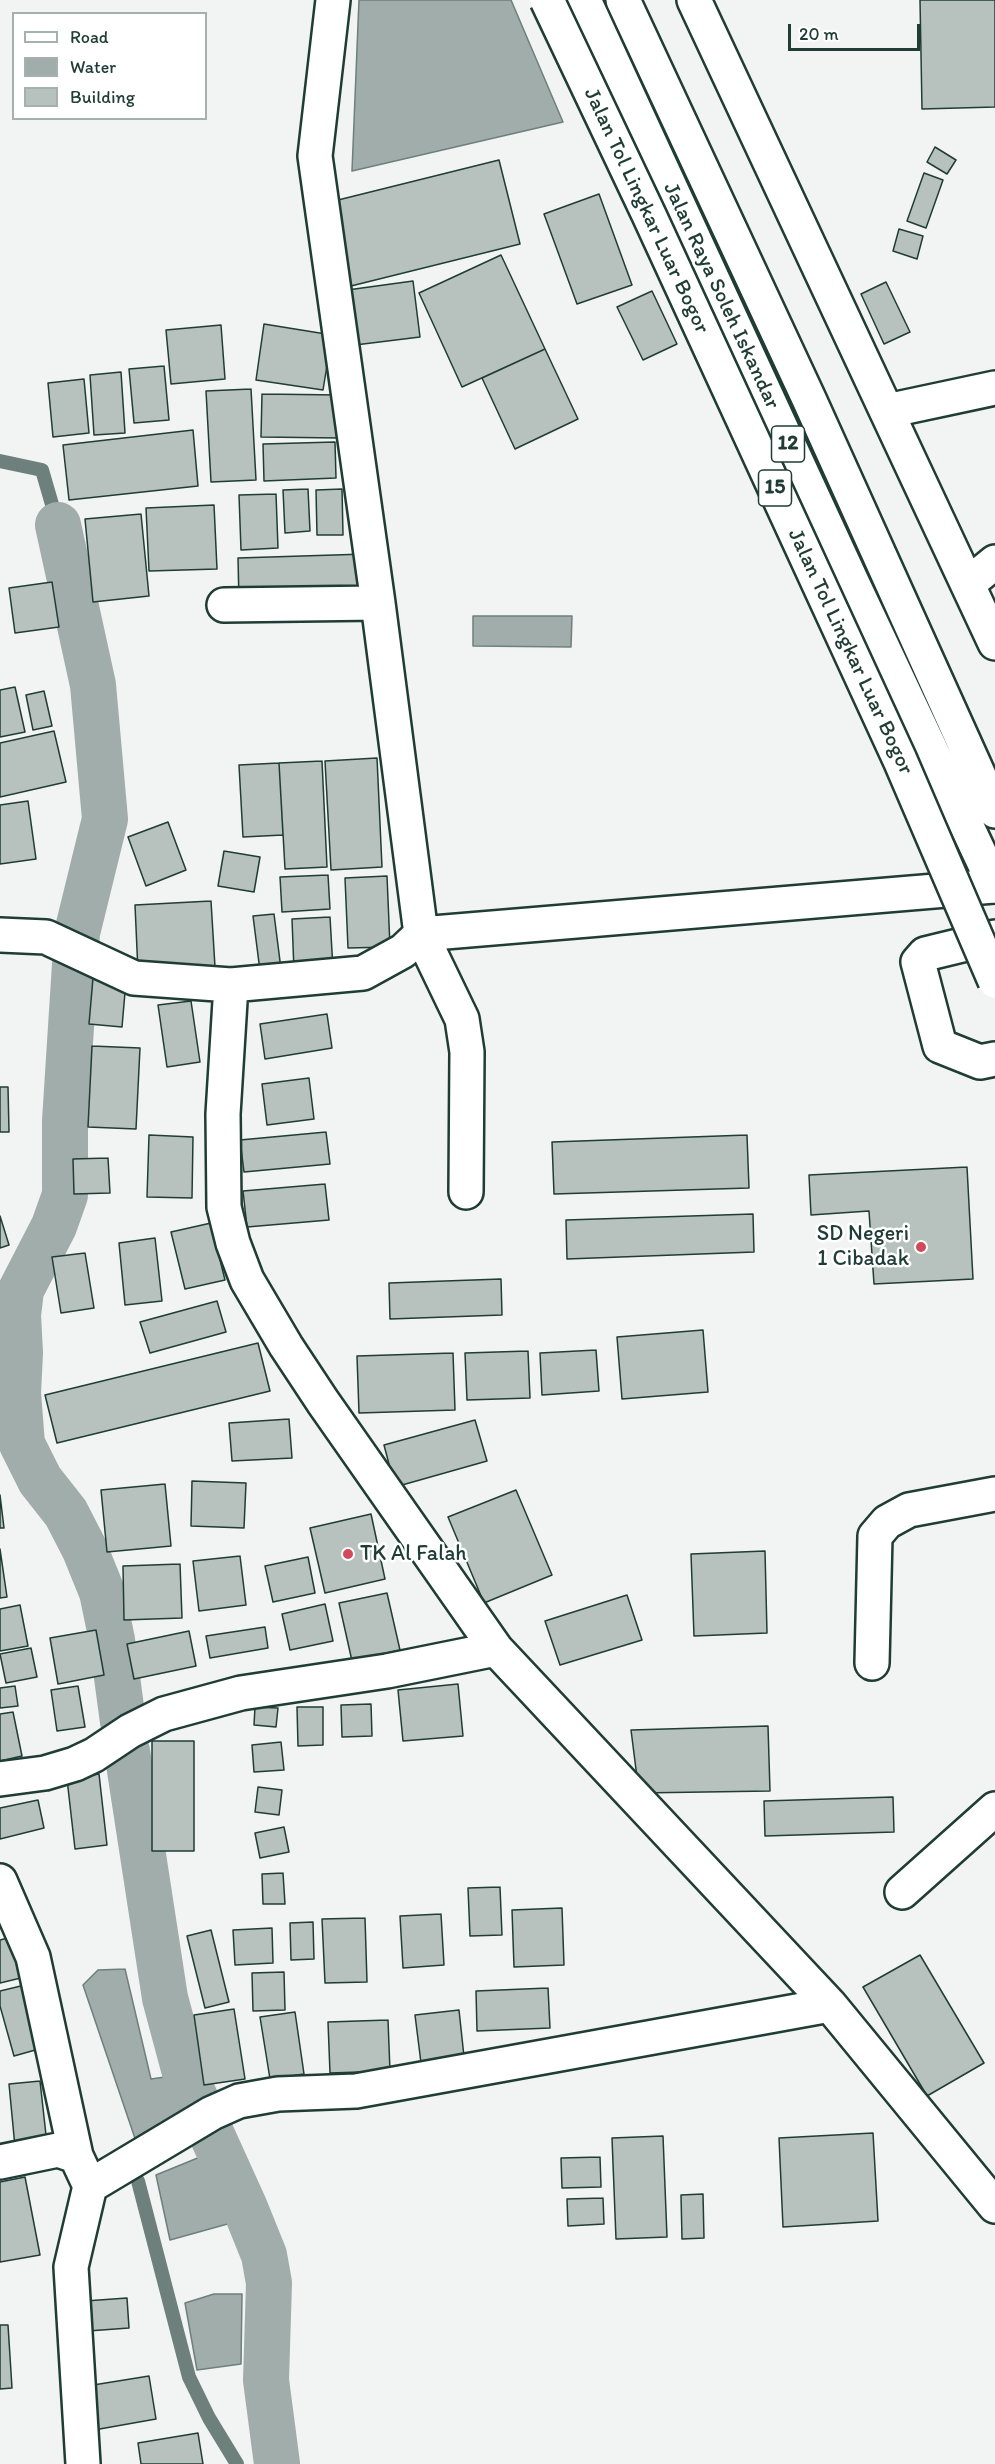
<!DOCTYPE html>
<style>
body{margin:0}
#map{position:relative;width:995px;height:2464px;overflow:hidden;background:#f2f3f3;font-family:Itim,sans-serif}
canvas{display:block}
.legend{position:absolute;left:12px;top:12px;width:195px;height:108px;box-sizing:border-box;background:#fff;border:2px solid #a5b1ae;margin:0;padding:8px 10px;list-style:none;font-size:18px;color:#1f3d34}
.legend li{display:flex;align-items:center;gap:12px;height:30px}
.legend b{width:30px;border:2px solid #a5b1ae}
.scale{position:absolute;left:788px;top:24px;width:132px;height:27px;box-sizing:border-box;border:3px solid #1f3d34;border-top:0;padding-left:8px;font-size:18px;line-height:21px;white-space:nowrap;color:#1f3d34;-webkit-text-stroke:4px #fff;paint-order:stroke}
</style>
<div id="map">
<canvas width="995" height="2464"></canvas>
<ul class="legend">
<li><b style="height:8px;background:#fff"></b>Road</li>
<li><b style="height:16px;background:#a1adaa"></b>Water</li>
<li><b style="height:16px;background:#b7c1bd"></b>Building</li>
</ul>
<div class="scale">20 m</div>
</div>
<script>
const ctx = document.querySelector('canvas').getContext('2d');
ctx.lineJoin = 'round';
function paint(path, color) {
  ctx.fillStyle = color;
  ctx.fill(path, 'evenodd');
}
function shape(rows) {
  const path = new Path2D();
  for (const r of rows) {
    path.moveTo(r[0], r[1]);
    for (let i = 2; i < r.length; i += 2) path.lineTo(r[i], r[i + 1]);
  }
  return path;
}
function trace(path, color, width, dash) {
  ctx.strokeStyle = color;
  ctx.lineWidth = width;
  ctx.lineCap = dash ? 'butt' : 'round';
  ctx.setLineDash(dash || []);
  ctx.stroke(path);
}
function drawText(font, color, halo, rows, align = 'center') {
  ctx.font = font + ' Itim,sans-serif';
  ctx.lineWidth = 5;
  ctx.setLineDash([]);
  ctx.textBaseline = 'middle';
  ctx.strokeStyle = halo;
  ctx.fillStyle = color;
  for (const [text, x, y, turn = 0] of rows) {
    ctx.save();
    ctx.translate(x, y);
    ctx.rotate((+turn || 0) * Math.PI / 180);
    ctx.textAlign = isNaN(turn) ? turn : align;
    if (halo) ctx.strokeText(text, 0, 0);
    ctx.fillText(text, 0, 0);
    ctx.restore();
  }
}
const water = shape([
 [359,0,511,0,563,122,352,171,359,0],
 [473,616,572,616,571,647,473,646,473,616],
 [125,1969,151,2079,172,2076,193,2135,142,2159,83,1985,98,1970,125,1969],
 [205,2155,231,2223,170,2240,156,2175,205,2155],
 [214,2294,242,2294,241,2364,197,2370,185,2303,214,2294]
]);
paint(water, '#a1adaa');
trace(water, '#6d807b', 1.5);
trace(shape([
 [0,461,42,470,58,525],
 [138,2181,189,2377,209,2418,237,2464]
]), '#6d807b', 14);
trace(shape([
 [58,525,93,685,105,819,77,933,65,1121,65,1195,54,1226,21,1290,18,1315,20,1353,18,1393,22,1444,40,1480,66,1513,85,1550,102,1592,112,1640,123,1722],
 [127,1751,165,1998,187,2080,245,2208,264,2255,269,2283,266,2380,277,2464]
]), '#a1adaa', 46);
const building = shape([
 [920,0,995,0,995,107,922,109,920,0],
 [935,147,956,160,947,174,927,162,935,147],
 [499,160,520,244,347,287,326,203,499,160],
 [924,173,943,180,926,228,907,221,924,173],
 [599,194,632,285,577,304,544,214,599,194],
 [899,229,923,236,917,259,893,251,899,229],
 [501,255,545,349,462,387,419,293,501,255],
 [413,281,420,337,347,346,340,291,413,281],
 [886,282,910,332,884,344,861,294,886,282],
 [652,291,677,344,643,360,617,307,652,291],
 [264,324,332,335,323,390,256,380,264,324],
 [221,325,225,379,171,384,166,330,221,325],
 [545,349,578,419,515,449,482,378,545,349],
 [164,366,169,420,134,423,129,369,164,366],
 [121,372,125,433,94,435,90,375,121,372],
 [84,379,89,433,53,437,48,383,84,379],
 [251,389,256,480,211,482,206,391,251,389],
 [262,394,340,395,340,438,261,437,262,394],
 [193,430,198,486,69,500,63,445,193,430],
 [335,442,336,478,264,481,263,444,335,442],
 [308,489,310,531,285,533,283,490,308,489],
 [342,489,343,535,317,535,316,490,342,489],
 [276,494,278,548,241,550,239,495,276,494],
 [214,505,217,569,149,571,146,508,214,505],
 [141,514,149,596,93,602,85,519,141,514],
 [366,554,367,598,239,602,238,558,366,554],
 [52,582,59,627,15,633,9,588,52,582],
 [15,687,25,732,0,737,0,690,15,687],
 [44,691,52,726,33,730,26,695,44,691],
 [54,731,66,782,0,797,0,743,54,731],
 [377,758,382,867,331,870,325,761,377,758],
 [322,761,327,867,285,869,279,763,322,761],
 [279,763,283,835,243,837,239,765,279,763],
 [28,801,36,859,0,864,0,805,28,801],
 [168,822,186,870,146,886,128,837,168,822],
 [224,851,260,857,254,892,218,886,224,851],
 [328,875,330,909,282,912,280,877,328,875],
 [387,876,390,947,348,948,345,878,387,876],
 [211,901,215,967,138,972,135,905,211,901],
 [274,914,281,969,260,971,253,916,274,914],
 [330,917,333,969,294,971,292,919,330,917],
 [93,978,126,981,122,1027,89,1024,93,978],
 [191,1001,200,1062,167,1067,158,1005,191,1001],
 [327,1014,332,1048,265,1059,260,1024,327,1014],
 [92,1046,140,1048,136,1129,88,1127,92,1046],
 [309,1078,314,1119,267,1125,262,1084,309,1078],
 [0,1087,8,1087,9,1132,0,1132,0,1087],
 [326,1132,330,1164,244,1172,240,1140,326,1132],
 [149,1135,193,1137,192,1198,147,1197,149,1135],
 [747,1135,749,1188,554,1194,552,1142,747,1135],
 [108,1158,110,1193,74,1194,73,1159,108,1158],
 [967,1167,973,1279,874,1284,869,1211,811,1215,809,1175,967,1167],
 [325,1184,329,1220,247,1227,243,1191,325,1184],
 [753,1214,754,1252,567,1259,566,1220,753,1214],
 [0,1216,9,1245,0,1248,0,1216],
 [211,1223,225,1280,185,1289,171,1232,211,1223],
 [155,1238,162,1301,125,1305,119,1243,155,1238],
 [85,1253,94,1308,61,1313,52,1257,85,1253],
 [501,1279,502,1315,390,1319,389,1283,501,1279],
 [217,1301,226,1332,150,1353,140,1322,217,1301],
 [703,1330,708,1392,622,1399,617,1337,703,1330],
 [258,1343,270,1391,57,1443,45,1395,258,1343],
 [596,1350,599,1391,542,1395,540,1353,596,1350],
 [528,1351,530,1398,467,1400,465,1353,528,1351],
 [453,1353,455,1410,359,1413,357,1356,453,1353],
 [289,1419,292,1458,232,1461,229,1423,289,1419],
 [475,1420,487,1461,395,1487,384,1445,475,1420],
 [192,1481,246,1483,244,1528,191,1526,192,1481],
 [165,1484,171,1546,107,1552,101,1490,165,1484],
 [516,1490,552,1575,484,1603,448,1517,516,1490],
 [0,1495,4,1528,0,1528,0,1495],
 [371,1514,385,1579,325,1593,310,1528,371,1514],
 [0,1549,7,1597,0,1598,0,1549],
 [765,1551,767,1633,694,1636,691,1554,765,1551],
 [240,1556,246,1605,199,1611,193,1561,240,1556],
 [308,1557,315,1593,273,1602,265,1566,308,1557],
 [180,1564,182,1618,124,1620,123,1566,180,1564],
 [387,1593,400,1650,352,1661,339,1603,387,1593],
 [627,1595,642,1640,560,1665,545,1621,627,1595],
 [325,1604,333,1641,290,1650,282,1614,325,1604],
 [20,1605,28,1646,0,1651,0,1609,20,1605],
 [265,1627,268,1648,210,1658,206,1636,265,1627],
 [96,1630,104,1675,58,1684,50,1638,96,1630],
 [189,1631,196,1666,134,1679,127,1644,189,1631],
 [31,1648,37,1677,6,1683,0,1654,31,1648],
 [458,1684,463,1736,403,1741,398,1690,458,1684],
 [15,1686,18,1706,0,1708,0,1688,15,1686],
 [78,1686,85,1727,57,1731,51,1690,78,1686],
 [371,1704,372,1736,342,1737,341,1705,371,1704],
 [255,1707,278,1708,276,1727,254,1725,255,1707],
 [297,1707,323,1707,323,1745,298,1746,297,1707],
 [13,1712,22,1756,0,1761,0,1714,13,1712],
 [768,1726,770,1791,639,1793,631,1730,768,1726],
 [152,1741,194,1741,194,1851,152,1851,152,1741],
 [281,1742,284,1770,254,1772,252,1745,281,1742],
 [99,1774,107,1845,75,1849,67,1779,99,1774],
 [258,1787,282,1790,279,1815,255,1812,258,1787],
 [893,1797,894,1832,765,1836,764,1801,893,1797],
 [38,1800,44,1828,0,1839,0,1808,38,1800],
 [284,1827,289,1852,260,1858,255,1833,284,1827],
 [283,1873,285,1904,263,1904,262,1874,283,1873],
 [500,1887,502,1935,470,1936,468,1888,500,1887],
 [562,1908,564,1965,514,1967,512,1910,562,1908],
 [441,1914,444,1965,403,1968,400,1916,441,1914],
 [365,1918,367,1982,325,1983,322,1919,365,1918],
 [313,1922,314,1959,291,1960,290,1923,313,1922],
 [272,1928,273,1963,235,1965,233,1930,272,1928],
 [211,1930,229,2002,205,2008,187,1936,211,1930],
 [23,1934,33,1975,0,1983,0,1940,23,1934],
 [920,1955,984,2063,927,2096,863,1987,920,1955],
 [284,1972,285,2010,253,2011,252,1973,284,1972],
 [29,1984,46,2047,14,2056,0,2006,0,1991,29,1984],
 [548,1988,550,2028,477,2031,476,1991,548,1988],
 [234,2009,245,2079,204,2085,194,2015,234,2009],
 [459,2010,465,2066,422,2071,415,2015,459,2010],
 [295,2012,304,2074,270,2079,260,2017,295,2012],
 [388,2020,390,2071,330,2073,328,2022,388,2020],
 [40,2081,47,2144,15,2147,9,2084,40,2081],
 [873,2133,878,2221,783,2227,779,2138,873,2133],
 [663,2136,667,2237,616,2239,612,2138,663,2136],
 [600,2157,601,2187,562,2188,561,2158,600,2157],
 [25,2177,40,2255,0,2262,0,2182,25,2177],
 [703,2194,704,2238,682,2239,681,2195,703,2194],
 [603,2198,604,2224,568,2226,567,2199,603,2198],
 [127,2298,129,2328,88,2331,85,2301,127,2298],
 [0,2325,8,2325,12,2388,0,2389,0,2325],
 [149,2376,156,2419,94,2430,87,2386,149,2376],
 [198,2433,203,2464,141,2464,138,2443,198,2433]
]);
paint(building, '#b7c1bd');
trace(building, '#1f3d34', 1.5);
const minor = shape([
 [333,0,315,156,378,603,421,934,462,1019,467,1052,466,1192],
 [887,411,995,388],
 [968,584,995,562],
 [224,605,378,603],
 [0,935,46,937,134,978,231,985,363,973,403,951,421,934,995,886],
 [995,937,925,954,918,962,940,1046,980,1062,995,1059],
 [231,985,223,1114,224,1207,233,1243,247,1280,286,1346,323,1402,496,1649,830,2005,995,2206],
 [872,1663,875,1536,887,1522,909,1510,995,1494],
 [0,1779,45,1773,75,1764,94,1755,130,1731,164,1714,241,1693,387,1671,496,1649],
 [0,1881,33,1957,76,2156],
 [902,1892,995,1809],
 [0,2162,58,2150,76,2156,90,2186,71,2267,83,2464],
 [90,2186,212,2113,239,2101,278,2094,356,2091,830,2005]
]);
const highway = shape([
 [584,0,852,582,995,886],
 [623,0,809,399,995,811],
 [694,0,995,643]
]);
trace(minor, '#1f3d34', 38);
trace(highway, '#1f3d34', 38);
trace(minor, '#fff', 33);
trace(highway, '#fff', 33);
const highwayBridge = shape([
 [547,0,649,215,900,760,995,981]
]);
trace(highwayBridge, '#1f3d34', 38, []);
trace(highwayBridge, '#fff', 33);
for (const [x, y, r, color] of [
 [921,1247,6,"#d1495b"],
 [348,1554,6,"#d1495b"]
]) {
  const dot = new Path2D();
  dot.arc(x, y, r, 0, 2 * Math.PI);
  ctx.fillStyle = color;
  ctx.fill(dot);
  trace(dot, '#fff', 2);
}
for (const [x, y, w] of [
 [788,444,33],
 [775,488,33]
]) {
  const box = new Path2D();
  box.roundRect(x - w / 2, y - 18, w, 36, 4.5);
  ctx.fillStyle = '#fff';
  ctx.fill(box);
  trace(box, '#1f3d34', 1.5);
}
drawText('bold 21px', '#1f3d34', null, [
 ["12",788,444],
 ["15",775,488]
]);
drawText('22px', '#1f3d34', '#fff', [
 ["Jalan Tol Lingkar Luar Bogor",646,211,65],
 ["Jalan Raya Soleh Iskandar",721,296,65],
 ["Jalan Tol Lingkar Luar Bogor",850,652,65]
]);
drawText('22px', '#1f3d34', '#fff', [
 ["SD Negeri",909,1234],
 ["1 Cibadak",909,1259],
 ["TK Al Falah",360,1554,"left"]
], 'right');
</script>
